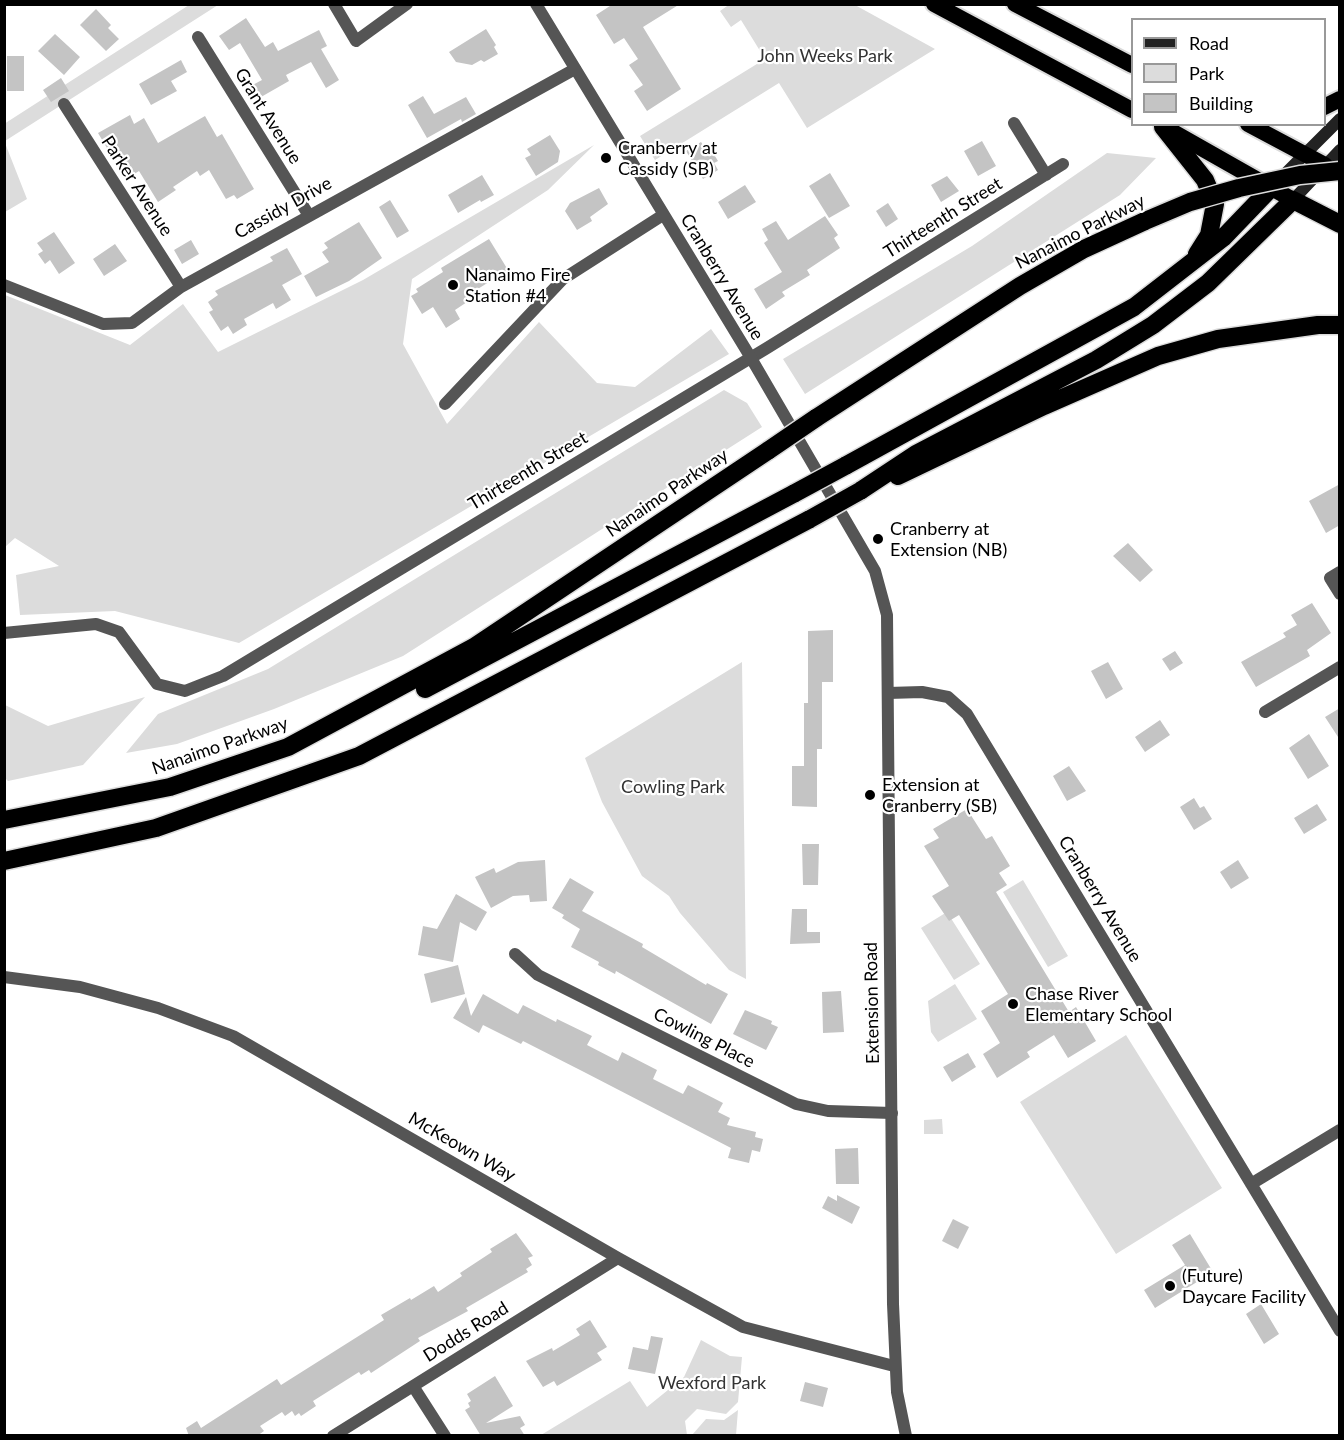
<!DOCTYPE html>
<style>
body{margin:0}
#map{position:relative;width:1344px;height:1440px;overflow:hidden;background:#fff;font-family:Lato,sans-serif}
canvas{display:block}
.frame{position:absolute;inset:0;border:6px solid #000;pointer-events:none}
.legend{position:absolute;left:1131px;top:18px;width:195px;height:108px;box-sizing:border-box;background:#fff;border:2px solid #999;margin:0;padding:8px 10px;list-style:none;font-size:18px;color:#000}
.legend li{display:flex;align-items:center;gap:12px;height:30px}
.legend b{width:30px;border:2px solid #999}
</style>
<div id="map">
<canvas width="1344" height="1440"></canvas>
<div class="frame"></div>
<ul class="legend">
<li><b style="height:8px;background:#222"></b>Road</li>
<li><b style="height:16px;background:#dcdcdc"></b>Park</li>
<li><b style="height:16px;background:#c4c4c4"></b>Building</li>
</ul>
</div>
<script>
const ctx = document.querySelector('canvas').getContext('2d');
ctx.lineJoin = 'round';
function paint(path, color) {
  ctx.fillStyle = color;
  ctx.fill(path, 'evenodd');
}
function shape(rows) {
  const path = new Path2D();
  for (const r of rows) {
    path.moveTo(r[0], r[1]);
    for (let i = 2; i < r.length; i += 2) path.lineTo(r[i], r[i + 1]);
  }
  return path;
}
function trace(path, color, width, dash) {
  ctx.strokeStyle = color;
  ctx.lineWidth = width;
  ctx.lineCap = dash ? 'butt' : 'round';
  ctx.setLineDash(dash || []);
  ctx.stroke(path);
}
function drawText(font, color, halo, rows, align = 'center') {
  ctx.font = font + ' Lato,sans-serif';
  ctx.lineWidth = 4.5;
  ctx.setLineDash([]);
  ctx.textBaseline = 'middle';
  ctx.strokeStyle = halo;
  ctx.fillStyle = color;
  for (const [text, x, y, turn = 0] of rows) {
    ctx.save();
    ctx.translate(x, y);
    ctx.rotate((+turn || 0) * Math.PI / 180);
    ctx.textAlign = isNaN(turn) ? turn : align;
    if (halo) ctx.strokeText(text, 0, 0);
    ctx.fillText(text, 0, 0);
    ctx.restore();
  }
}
paint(shape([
 [730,4,855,5,935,49,807,128,779,83,655,160,640,136,765,59,741,20,731,27,720,11],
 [189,5,218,5,5,141,4,124],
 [5,143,27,199,5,212,4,212],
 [594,145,548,190,412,279,403,344,447,424,539,322,597,383,635,387,711,329,729,354,239,643,115,611,20,615,16,575,59,566,15,538,5,547,5,295,130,345,183,304,218,352,363,280],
 [1107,153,1156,158,1120,195,805,394,783,359,972,246],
 [724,390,747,403,762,427,403,656,274,709,177,744,126,753,158,714,268,669],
 [742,662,746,979,729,970,680,913,669,896,642,876,602,802,585,758],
 [145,697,83,765,8,781,5,778,5,705,48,726],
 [1023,880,1068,956,1048,967,1003,892],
 [947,912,980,964,954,980,921,928],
 [955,984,977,1019,938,1042,931,1032,928,1001],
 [1126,1035,1222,1188,1116,1254,1020,1102],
 [942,1119,943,1134,924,1134,924,1120],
 [701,1340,730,1356,742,1357,738,1402,726,1414,697,1409,685,1421,687,1435,541,1435,630,1381,647,1407,684,1377],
 [738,1410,736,1435,692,1435,706,1419,724,1420]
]), '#dcdcdc');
paint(shape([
 [613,4,680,4,643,27,681,89,647,111,634,91,643,85,629,65,638,59,624,38,614,44,596,15],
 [96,9,111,25,108,28,119,39,106,51,80,25],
 [246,18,265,47,273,42,278,51,319,30,327,46,321,49,339,80,326,88,311,62,286,75,289,81,254,101,247,88,262,80,240,43,229,50,219,36],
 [486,29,496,45,494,47,498,54,484,62,481,60,472,65,456,62,449,52],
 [55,34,80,57,64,75,38,51],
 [7,56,24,56,24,91,7,91],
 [181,60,187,72,171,81,177,91,151,105,139,84],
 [61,78,69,91,51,102,43,90],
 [423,96,434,114,466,97,476,114,462,122,461,119,427,138,408,105],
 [130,115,134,124,144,118,158,143,205,116,217,137,222,134,254,189,237,199,234,195,226,199,209,170,200,176,197,171,173,187,176,190,158,202,139,171,131,176,116,151,112,146,107,148,98,133],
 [550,135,560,151,558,162,536,176,525,158,531,155,527,149],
 [982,141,996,166,978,176,964,151],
 [701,142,703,145,707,143,718,161,714,163,718,170,703,179,686,151],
 [830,173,850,206,829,218,809,186],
 [482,175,494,195,481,202,480,200,458,213,448,195],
 [947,176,959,191,941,202,931,185],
 [745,185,756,202,728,219,718,202],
 [599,188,608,204,590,217,592,221,577,230,565,211,570,203],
 [390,200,409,231,397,238,379,207],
 [888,203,898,219,886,227,876,211],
 [825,216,838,235,834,238,840,248,807,270,810,275,782,292,785,296,766,309,754,289,782,272,764,243,768,240,762,229,776,221,788,240],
 [359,222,382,258,349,281,316,297,304,276,329,262,322,252,328,248,324,243],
 [54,232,75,263,59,274,50,260,45,264,38,254,43,251,37,243],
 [489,239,508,270,473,292,476,296,455,310,460,319,446,328,433,307,422,314,411,296,418,292,416,289,443,272,441,268],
 [191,240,199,254,182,264,174,250],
 [115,244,127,261,104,276,93,259],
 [287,248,302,274,282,285,291,300,276,309,273,303,244,319,247,325,233,334,228,326,221,331,209,312,213,310,208,302,218,295,215,291,273,261,270,257],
 [1340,484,1340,525,1326,533,1309,501],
 [1128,543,1153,570,1140,582,1113,556],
 [1312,603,1331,633,1307,650,1310,656,1256,687,1241,662,1286,637,1283,633,1297,625,1291,615],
 [833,630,833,682,822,682,822,749,817,749,817,807,792,806,792,766,804,766,804,703,808,703,808,631],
 [1175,651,1183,663,1170,671,1162,659],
 [1108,662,1123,689,1106,699,1091,671],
 [1340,708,1340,740,1325,717],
 [1160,720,1170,735,1145,752,1135,737],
 [1309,734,1329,766,1308,779,1289,748],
 [1069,766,1086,791,1067,801,1053,776],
 [1194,798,1200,808,1204,806,1212,819,1194,830,1180,807],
 [1317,804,1327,820,1304,834,1294,818],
 [967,809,986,839,992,836,1010,866,999,873,1007,885,996,892,1069,1012,1076,1007,1096,1041,1068,1058,1054,1035,1027,1052,1030,1057,997,1078,983,1054,1000,1043,981,1011,1008,994,959,915,949,921,932,896,949,886,924,846,939,838,933,829],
 [802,844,819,844,818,885,803,885],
 [545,860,547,901,530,902,529,895,513,896,491,908,475,877,494,868,496,873,518,862],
 [1238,860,1249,878,1231,889,1220,872],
 [570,878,594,892,582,911,643,944,642,947,706,985,707,983,728,994,711,1024,616,971,615,974,598,965,599,962,571,947,580,929,562,918,564,915,552,908],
 [456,894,487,912,476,931,460,922,453,962,418,955,423,926,437,929],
 [792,909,807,909,807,932,820,932,820,943,790,944],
 [458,965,465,994,431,1003,424,974],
 [841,991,844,1032,823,1033,822,992],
 [483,994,518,1014,523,1005,556,1022,557,1019,592,1036,587,1045,618,1061,622,1052,657,1070,653,1079,683,1094,688,1085,723,1103,718,1112,730,1118,727,1125,756,1132,755,1137,763,1139,760,1152,752,1150,749,1163,728,1158,731,1148,584,1072,523,1041,521,1044,483,1025,479,1033,453,1018,466,997,471,1016],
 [745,1010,772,1021,771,1024,778,1027,766,1050,733,1034],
 [968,1053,976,1067,952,1082,943,1067],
 [858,1148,859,1184,836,1184,835,1149],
 [837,1195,860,1207,852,1224,822,1208,828,1196,837,1201],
 [953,1219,969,1227,958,1249,942,1241],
 [516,1233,533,1256,528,1258,532,1265,526,1269,528,1272,466,1308,468,1311,418,1338,420,1341,371,1373,369,1370,361,1375,359,1372,313,1401,316,1406,301,1416,299,1413,295,1416,292,1411,285,1416,282,1412,260,1426,264,1431,257,1436,189,1436,186,1428,197,1421,201,1428,277,1379,281,1385,384,1320,381,1315,410,1298,411,1300,434,1286,438,1292,462,1276,460,1273,492,1252,490,1249],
 [1190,1234,1213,1272,1155,1308,1144,1290,1185,1265,1172,1245],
 [1261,1304,1279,1334,1264,1344,1246,1314],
 [590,1320,607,1347,597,1353,602,1360,557,1386,554,1381,543,1387,526,1361,552,1348,553,1351,580,1335,576,1329],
 [651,1336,663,1338,655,1374,628,1369,633,1347,648,1350],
 [495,1376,513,1406,486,1423,520,1416,525,1425,520,1428,525,1436,481,1436,465,1410,470,1407,468,1403,471,1401,467,1394],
 [805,1382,828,1388,823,1407,800,1401]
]), '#c4c4c4');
const trunk = shape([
 [934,4,1132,110],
 [1015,4,1132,65],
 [1324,107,1340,99],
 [1248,124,1325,165],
 [1166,128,1293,200]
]);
const motorway = shape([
 [1163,127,1205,180,1215,204,1209,235,1197,254],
 [816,418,1020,286,1084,249,1145,221],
 [845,466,1134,307,1223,238,1271,188],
 [898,476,1044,406,1158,356,1218,339,1318,325,1340,325],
 [860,491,916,454,1096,360,1153,325,1208,283,1293,200,1340,224],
 [425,689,795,493],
 [4,820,170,787,288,747,474,647,769,450],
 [4,861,156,828,359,756,810,519]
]);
trace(trunk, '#dbdbdb', 20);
trace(motorway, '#dbdbdb', 21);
trace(shape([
 [334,4,356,41,407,4],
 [198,37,308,214],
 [64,104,181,287],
 [1014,123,1046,175],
 [4,285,103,324,132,323,181,287,575,69],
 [445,404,563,279,663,215],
 [1340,572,1330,578,1340,594],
 [4,633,96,624,119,632,157,684,185,691,223,676,767,348,1063,164],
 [888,693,922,692,948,697,967,714,1340,1331],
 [1265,712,1340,667],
 [515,954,538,975,796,1104,828,1111,892,1113],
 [4,977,80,987,158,1008,233,1036,618,1258,743,1327,894,1366],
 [1251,1184,1340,1130],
 [413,1386,445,1436],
 [333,1436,618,1258]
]), '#555', 12);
trace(shape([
 [536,4,751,358,875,571,887,615,893,1304,897,1392,906,1436]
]), '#555', 12);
trace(shape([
 [1281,178,1340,119],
 [1293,200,1340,150]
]), '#222', 12);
trace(trunk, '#000', 16);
trace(motorway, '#000', 18);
const motorwayBridge = shape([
 [1145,221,1190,202,1239,188,1300,175,1340,171],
 [769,450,816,418],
 [795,493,845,466],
 [810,519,860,491]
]);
trace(motorwayBridge, '#dbdbdb', 21, []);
trace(motorwayBridge, '#000', 18);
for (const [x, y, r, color] of [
 [606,158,6,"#000"],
 [453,285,6,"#000"],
 [878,539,6,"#000"],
 [870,795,6,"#000"],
 [1013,1004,6,"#000"],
 [1170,1286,6,"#000"]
]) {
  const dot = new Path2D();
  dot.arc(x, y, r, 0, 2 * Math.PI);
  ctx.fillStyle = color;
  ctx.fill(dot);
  trace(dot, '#fff', 2);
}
drawText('18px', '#333', '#fff', [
 ["John Weeks Park",825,56],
 ["Cowling Park",673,787],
 ["Wexford Park",712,1383]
]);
drawText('18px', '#000', '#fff', [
 ["Grant Avenue",268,116,58],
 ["Parker Avenue",137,186,57],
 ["Cassidy Drive",283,208,-29],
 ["Thirteenth Street",943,218,-32],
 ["Nanaimo Parkway",1080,232,-27],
 ["Cranberry Avenue",722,277,59],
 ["Thirteenth Street",528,471,-31],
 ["Nanaimo Parkway",667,493,-34],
 ["Nanaimo Parkway",220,746,-19],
 ["Cranberry Avenue",1100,899,59],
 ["Extension Road",872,1003,-91],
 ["Cowling Place",704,1038,27],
 ["McKeown Way",462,1147,30],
 ["Dodds Road",466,1332,-32]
]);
drawText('18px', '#000', '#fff', [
 ["Cranberry at",618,148],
 ["Cassidy (SB)",618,169],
 ["Nanaimo Fire",465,275],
 ["Station #4",465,296],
 ["Cranberry at",890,529],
 ["Extension (NB)",890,550],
 ["Extension at",882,785],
 ["Cranberry (SB)",882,806],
 ["Chase River",1025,994],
 ["Elementary School",1025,1015],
 ["(Future)",1182,1276],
 ["Daycare Facility",1182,1297]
], 'left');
</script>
